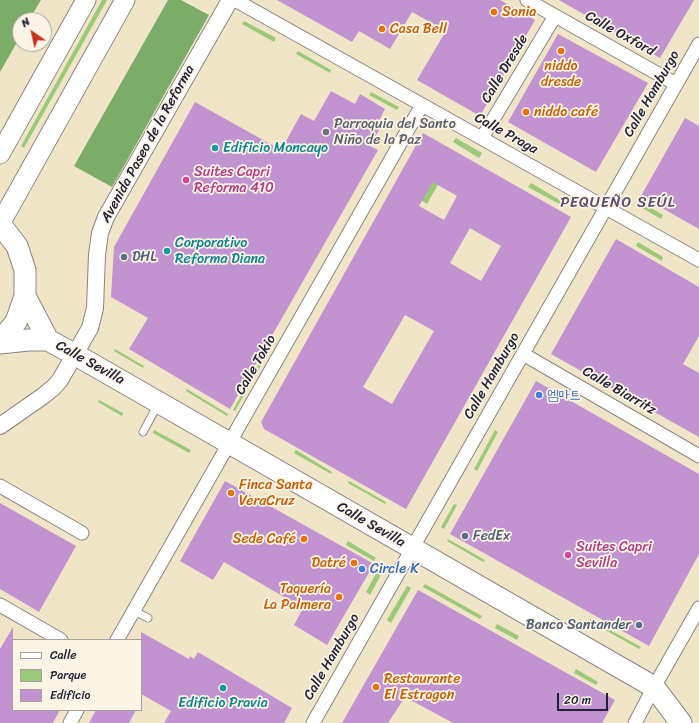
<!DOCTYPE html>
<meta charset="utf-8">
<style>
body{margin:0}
#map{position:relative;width:699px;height:723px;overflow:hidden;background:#f1e5c8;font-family:Sriracha,sans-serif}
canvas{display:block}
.legend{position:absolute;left:12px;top:639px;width:130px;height:72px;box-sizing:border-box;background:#fcf5e5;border:1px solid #a5a1a1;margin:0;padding:5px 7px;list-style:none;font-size:12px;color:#22223b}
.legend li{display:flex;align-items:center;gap:8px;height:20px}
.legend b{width:20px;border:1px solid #a5a1a1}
.north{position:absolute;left:12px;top:12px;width:40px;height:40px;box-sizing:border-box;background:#fcf5e5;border:1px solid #a5a1a1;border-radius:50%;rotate:326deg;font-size:11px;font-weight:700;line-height:16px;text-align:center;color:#22223b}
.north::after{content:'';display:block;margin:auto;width:14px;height:18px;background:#c8321e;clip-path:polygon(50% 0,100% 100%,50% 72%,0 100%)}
.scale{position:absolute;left:557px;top:693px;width:51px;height:18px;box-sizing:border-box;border:2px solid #22223b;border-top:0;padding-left:5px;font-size:12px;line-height:14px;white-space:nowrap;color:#22223b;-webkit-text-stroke:3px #fcf5e5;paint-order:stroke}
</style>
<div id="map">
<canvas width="699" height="723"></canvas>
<ul class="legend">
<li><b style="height:5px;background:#fff"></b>Calle</li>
<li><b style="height:11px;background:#9ac978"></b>Parque</li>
<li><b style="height:11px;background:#c193d0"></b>Edificio</li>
</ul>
<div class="north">N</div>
<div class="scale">20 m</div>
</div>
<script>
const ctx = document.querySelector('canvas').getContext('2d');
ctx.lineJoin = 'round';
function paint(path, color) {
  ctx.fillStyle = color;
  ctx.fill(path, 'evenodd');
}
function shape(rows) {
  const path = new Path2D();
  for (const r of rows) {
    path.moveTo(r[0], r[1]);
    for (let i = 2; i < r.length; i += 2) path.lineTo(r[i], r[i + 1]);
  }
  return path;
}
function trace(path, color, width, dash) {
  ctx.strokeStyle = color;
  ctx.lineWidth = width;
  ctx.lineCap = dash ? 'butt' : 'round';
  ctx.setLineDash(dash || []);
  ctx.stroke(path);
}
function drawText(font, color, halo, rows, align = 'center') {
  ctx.font = font + ' Sriracha,"Poor Story",sans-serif';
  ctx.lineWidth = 3.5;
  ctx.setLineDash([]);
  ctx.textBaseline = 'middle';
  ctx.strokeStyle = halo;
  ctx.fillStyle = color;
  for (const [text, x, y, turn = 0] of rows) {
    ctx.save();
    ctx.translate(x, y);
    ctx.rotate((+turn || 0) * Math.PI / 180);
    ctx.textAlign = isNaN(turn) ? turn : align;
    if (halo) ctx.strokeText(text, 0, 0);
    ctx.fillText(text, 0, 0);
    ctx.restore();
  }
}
paint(shape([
 [102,0,107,0,24,148,21,146],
 [244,21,276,38,274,42,242,24],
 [298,51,331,70,330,73,296,54],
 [371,92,399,107,397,110,369,95],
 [456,138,482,153,479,158,453,142],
 [422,171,440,181,427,204,422,201],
 [531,183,563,202,561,205,528,187],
 [639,201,663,215,661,219,637,205],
 [638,242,663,257,662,261,636,246],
 [115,349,144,366,143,368,114,351],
 [260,362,262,363,235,411,233,410],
 [187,389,228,414,227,416,186,391],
 [99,400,123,413,122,416,98,402],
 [154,430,191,450,189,453,153,433],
 [495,430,498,432,477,471,474,469],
 [296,450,332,472,331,474,294,453],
 [349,481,386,502,385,504,348,483],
 [454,504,457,505,444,529,441,527],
 [448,539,485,560,483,562,447,541],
 [348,541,376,558,374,561,346,545],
 [379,568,383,571,370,595,366,592],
 [425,584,482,616,480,619,423,587],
 [407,586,411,588,391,623,387,620],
 [590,619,641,647,639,649,589,621],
 [497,624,519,636,517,640,495,628],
 [576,669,598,682,596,685,574,673]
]), '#9ac978');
paint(shape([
 [0,0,41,0,29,20,20,20,20,37,0,72],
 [168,0,181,0,209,15,112,187,74,166]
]), '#7bad68');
paint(shape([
 [277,0,500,0,535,20,480,116,417,80,446,31,412,12,390,49,359,31,352,42],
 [559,0,694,0,660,58],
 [558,34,648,83,596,172,508,122],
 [331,91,355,104,360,94,385,109,379,121,383,123,370,146,378,150,230,409,129,349,148,318,111,297,114,247,195,102,281,150,301,114,314,121],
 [685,118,699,126,699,229,641,196],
 [423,133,571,217,406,509,264,429,261,422],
 [433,182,457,196,444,220,419,206],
 [470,228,501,246,481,281,450,263],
 [405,315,434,331,392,404,363,387],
 [616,239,699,287,699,336,683,364,699,373,699,437,551,354],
 [536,381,699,474,699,554,649,646,450,534],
 [225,481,374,564,327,645,294,625,303,608,224,562,213,580,180,561],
 [0,503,76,546,39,612,0,589],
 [418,590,615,700,602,723,453,723,405,697,388,723,342,723],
 [13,627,13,710,60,710,53,723,0,723,0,649],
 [141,632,189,659,190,656,194,659,198,652,292,708,284,723,164,723,171,711,141,694],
 [96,710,136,710,129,723,89,723]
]), '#c193d0');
const service = shape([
 [143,432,158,404],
 [134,611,148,618]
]);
const minor = shape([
 [235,0,699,260],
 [527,0,676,84],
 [482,138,555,16],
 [523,354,699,456],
 [0,486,82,533],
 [0,605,61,640],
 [117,640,422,105],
 [70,723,77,710],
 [313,723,699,44],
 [635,723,654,687,699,608]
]);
const tertiary = shape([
 [0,426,43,396,54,387,60,380,90,328,95,308,97,255,100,233,106,217,230,0]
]);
const secondary = shape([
 [0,154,86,0],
 [0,224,125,0]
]);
const primary = shape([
 [0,224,17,246,25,270,25,296,16,322,0,341],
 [25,296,48,340],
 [0,343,28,340,48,340,90,363,654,687,681,723]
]);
trace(service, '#8a8482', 9);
trace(minor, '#8a8482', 15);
trace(tertiary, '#8a8482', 18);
trace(secondary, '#8a8482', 21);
trace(primary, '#8a8482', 23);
trace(service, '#fff', 7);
trace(minor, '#fff', 13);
trace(tertiary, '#fff', 16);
trace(secondary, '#fff', 19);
trace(primary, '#fff', 21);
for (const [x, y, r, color] of [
 [494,12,4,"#e8710a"],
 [382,29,4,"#e8710a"],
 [561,51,4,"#e8710a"],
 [526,112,4,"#e8710a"],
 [326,132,4,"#6b7280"],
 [215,148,4,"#0f9aa8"],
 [186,180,4,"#d1479c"],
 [167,251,4,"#0f9aa8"],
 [124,257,4,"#5c6f8a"],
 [539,395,4,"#3f7fe0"],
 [231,493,4,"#e8710a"],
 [465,536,4,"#5c6f8a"],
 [304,539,4,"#e8710a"],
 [568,555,4,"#d1479c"],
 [354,563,4,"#e8710a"],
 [362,569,4,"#3f7fe0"],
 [339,597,4,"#e8710a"],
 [639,625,4,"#5c6f8a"],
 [376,687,4,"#e8710a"],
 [223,688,4,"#0f9aa8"]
]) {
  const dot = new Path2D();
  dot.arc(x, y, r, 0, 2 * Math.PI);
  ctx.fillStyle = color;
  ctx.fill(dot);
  trace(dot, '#fcf5e5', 1.5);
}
drawText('14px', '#c56008', '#fcf5e5', [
 ["Sonia",502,12],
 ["Casa Bell",390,29],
 ["niddo",561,66,"center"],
 ["dresde",561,82,"center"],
 ["niddo café",534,112],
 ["Finca Santa",239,485],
 ["VeraCruz",239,501],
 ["Sede Café",296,539,"right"],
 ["Datré",346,563,"right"],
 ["Taquería",331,589,"right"],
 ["La Palmera",331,605,"right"],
 ["Restaurante",384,679],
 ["El Estragon",384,695]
], 'left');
drawText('14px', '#22223b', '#fcf5e5', [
 ["Calle Oxford",620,34,29],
 ["Calle Dresde",505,69,-59],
 ["Calle Hamburgo",652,94,-60],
 ["Calle Praga",506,134,29],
 ["Avenida Paseo de la Reforma",148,144,-61],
 ["Calle Sevilla",90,363,29],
 ["Calle Tokio",256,365,-60],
 ["Calle Hamburgo",492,376,-60],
 ["Calle Biarritz",619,391,30],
 ["Calle Sevilla",371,525,30],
 ["Calle Hamburgo",332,657,-60]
]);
drawText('14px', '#5b616d', '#fcf5e5', [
 ["Parroquia del Santo",334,124],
 ["Niño de la Paz",334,140]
], 'left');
drawText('14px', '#0d838f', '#fcf5e5', [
 ["Edificio Moncayo",223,148],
 ["Corporativo",175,243],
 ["Reforma Diana",175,259],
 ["Edificio Pravia",223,703,"center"]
], 'left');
drawText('14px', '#b23c85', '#fcf5e5', [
 ["Suites Capri",194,172],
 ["Reforma 410",194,188],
 ["Suites Capri",576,547],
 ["Sevilla",576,563]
], 'left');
drawText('14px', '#4e5e75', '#fcf5e5', [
 ["DHL",132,257],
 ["FedEx",473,536],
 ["Banco Santander",631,625,"right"]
], 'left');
drawText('14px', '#366cbe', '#fcf5e5', [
 ["엠마트",547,395],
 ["Circle K",370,569]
], 'left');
ctx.letterSpacing = '1px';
drawText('15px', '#5a4a6f', '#fcf5e5', [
 ["PEQUEÑO SEÚL",618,203]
]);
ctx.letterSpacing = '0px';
</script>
